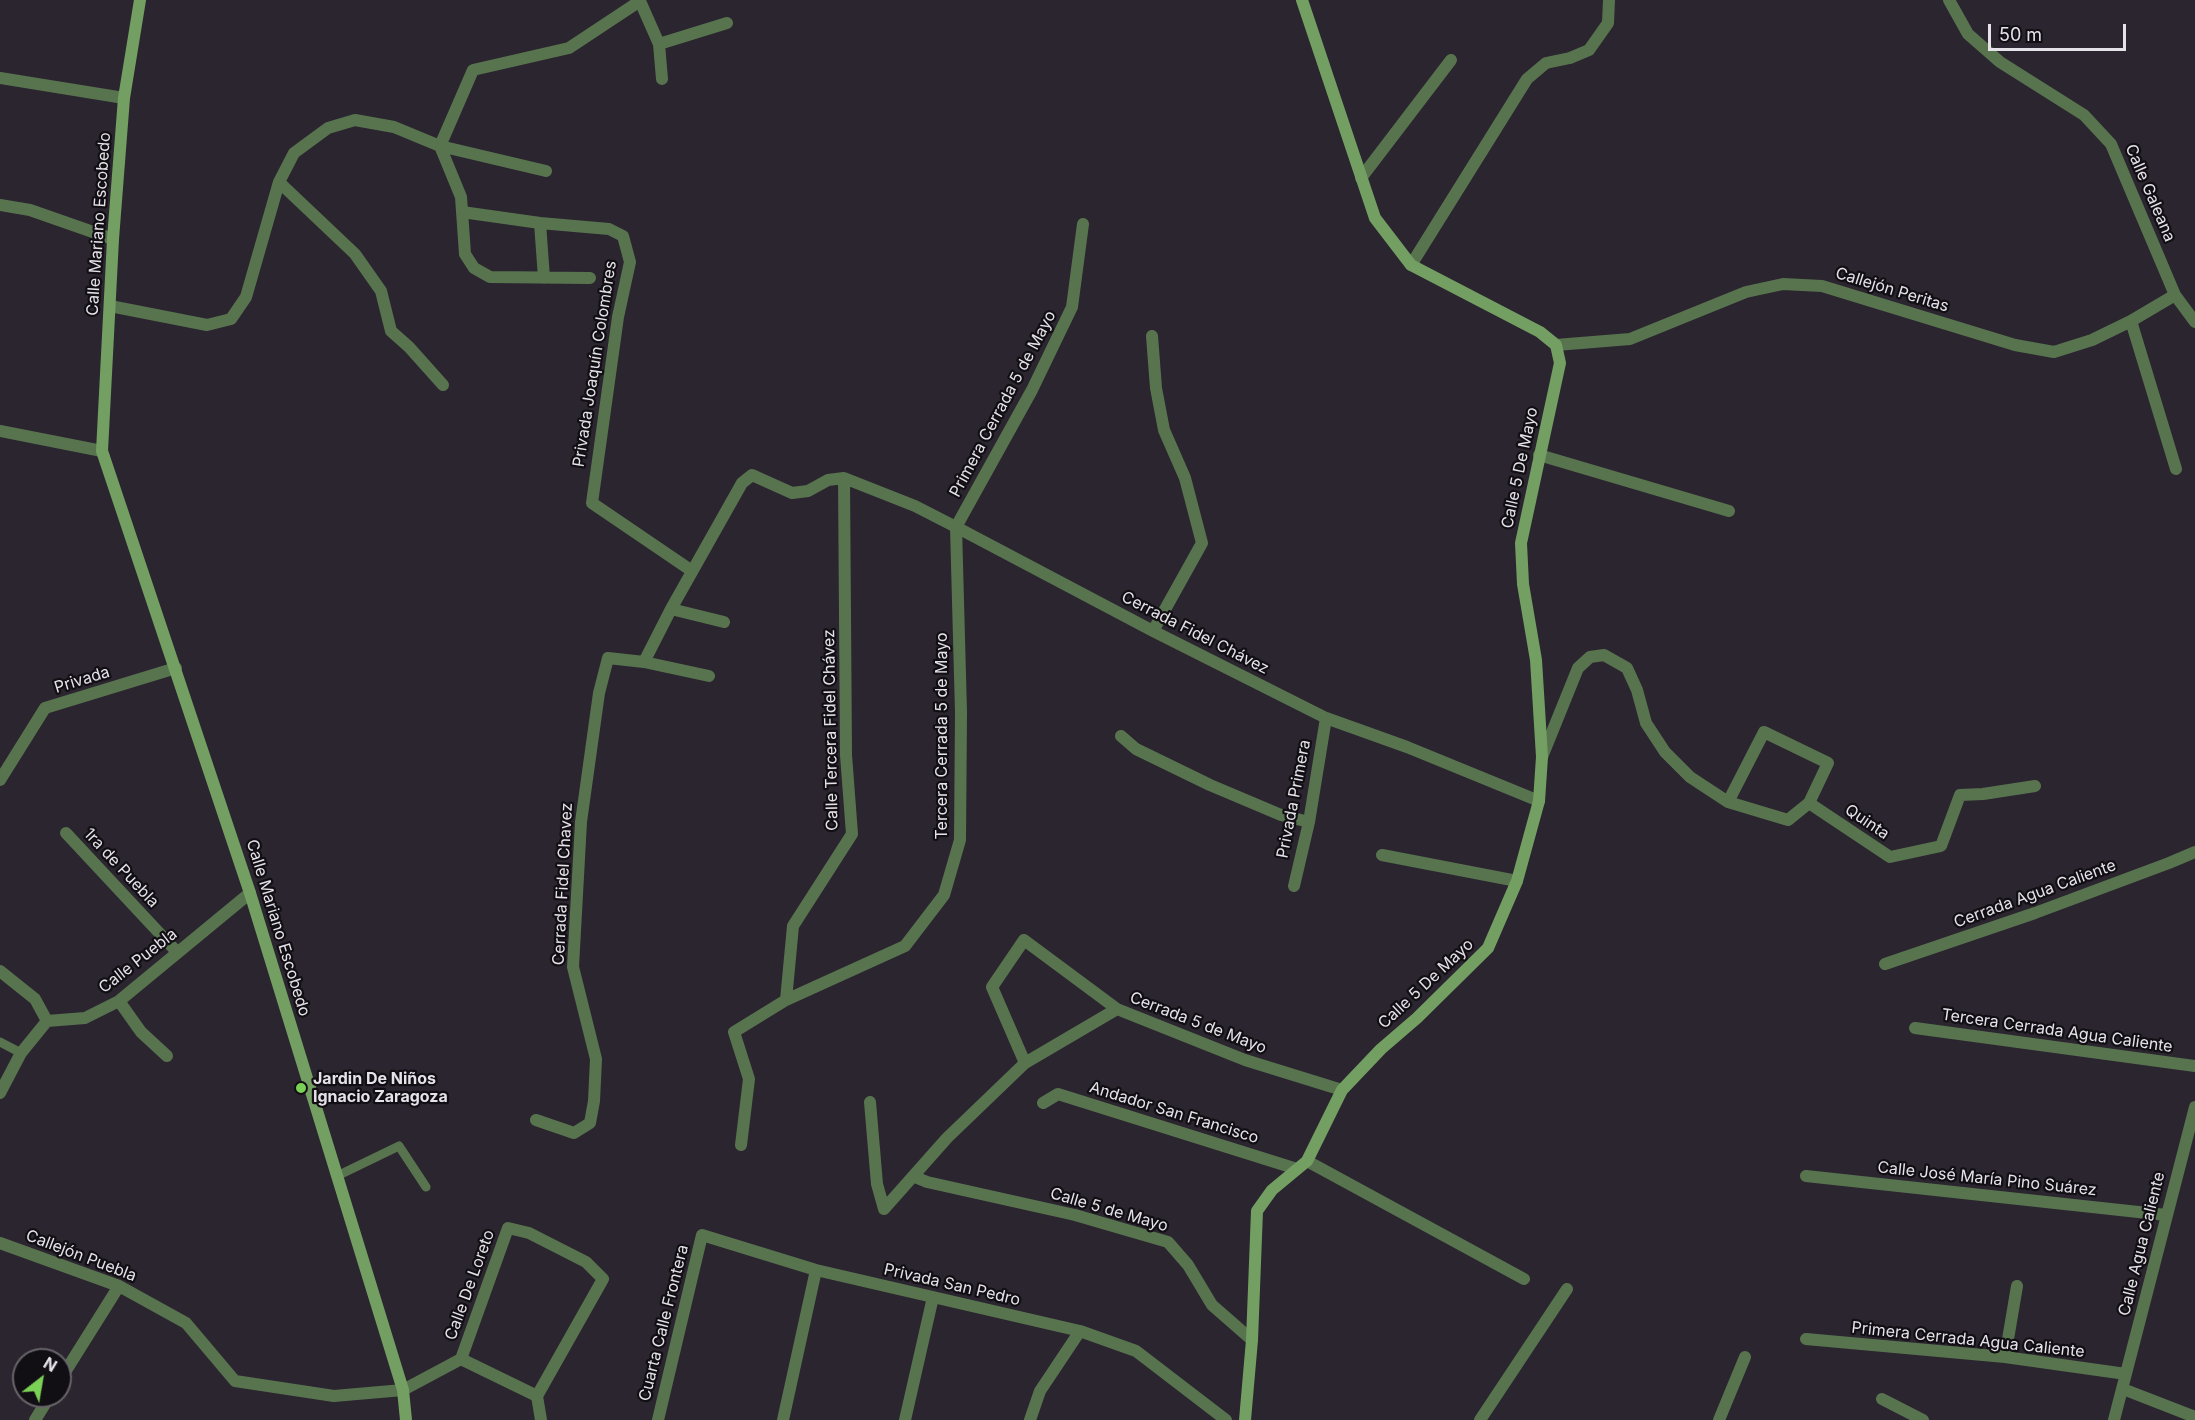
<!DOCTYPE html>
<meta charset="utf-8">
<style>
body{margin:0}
#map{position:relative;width:2195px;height:1420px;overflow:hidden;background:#2b252f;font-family:Inter,sans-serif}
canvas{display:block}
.north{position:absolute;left:12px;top:1348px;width:60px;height:60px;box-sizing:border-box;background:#120f14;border:2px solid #676369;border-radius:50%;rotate:31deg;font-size:16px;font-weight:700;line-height:24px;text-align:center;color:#e6e2e9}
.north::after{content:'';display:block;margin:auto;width:21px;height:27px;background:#7ad156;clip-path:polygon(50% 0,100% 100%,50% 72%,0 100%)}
.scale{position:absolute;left:1988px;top:24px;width:138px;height:27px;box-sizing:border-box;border:3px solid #e6e2e9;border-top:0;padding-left:8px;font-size:18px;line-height:21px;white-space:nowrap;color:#e6e2e9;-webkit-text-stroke:4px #120f14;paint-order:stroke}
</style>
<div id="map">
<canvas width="2195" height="1420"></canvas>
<div class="north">N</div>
<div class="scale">50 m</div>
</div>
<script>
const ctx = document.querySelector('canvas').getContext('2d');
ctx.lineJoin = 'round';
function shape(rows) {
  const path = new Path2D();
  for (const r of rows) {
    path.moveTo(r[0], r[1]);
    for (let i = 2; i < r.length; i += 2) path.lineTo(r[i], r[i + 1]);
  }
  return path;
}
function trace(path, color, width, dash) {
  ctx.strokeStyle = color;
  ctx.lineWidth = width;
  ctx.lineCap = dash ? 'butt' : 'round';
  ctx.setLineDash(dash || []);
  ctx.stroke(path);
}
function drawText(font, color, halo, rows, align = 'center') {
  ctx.font = font + ' Inter,sans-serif';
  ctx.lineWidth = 4.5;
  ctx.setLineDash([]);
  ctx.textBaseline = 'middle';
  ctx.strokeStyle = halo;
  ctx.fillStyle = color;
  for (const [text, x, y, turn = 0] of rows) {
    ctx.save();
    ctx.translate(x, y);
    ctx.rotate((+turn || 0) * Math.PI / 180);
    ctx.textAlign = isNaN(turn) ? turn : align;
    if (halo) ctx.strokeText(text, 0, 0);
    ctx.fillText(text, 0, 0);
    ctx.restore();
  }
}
trace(shape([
 [0,1042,21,1053],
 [337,1176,399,1146,426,1187]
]), '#58744f', 9);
trace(shape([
 [1949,0,1968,34,2000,62,2084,115,2111,144,2175,295,2195,322],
 [659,44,727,23],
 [0,78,124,98],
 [1361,178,1451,60],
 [279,182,355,254,381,291,391,331,409,347,443,385],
 [0,205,30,210,113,239],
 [462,212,540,223,609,229,623,236,630,262,618,317,592,503,692,571],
 [540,223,544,278],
 [1411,265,1527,79,1546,63,1570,58,1589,50,1608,23,1609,0],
 [590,278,490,277,474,268,465,254,461,197,440,146,473,70,569,48,640,1,659,44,662,79],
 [110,306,207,325,231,319,246,297,279,182,294,153,328,128,355,120,394,127,440,146,546,171],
 [2131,321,2176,469],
 [1152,336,1156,388,1164,430,1185,478,1202,543,1153,631],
 [1556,345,1630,339,1746,292,1783,284,1822,286,2015,345,2054,352,2092,340,2131,321,2175,295],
 [0,431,102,451],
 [1539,455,1729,511],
 [671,609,724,622],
 [644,662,671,609,742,483,752,475,792,493,808,491,828,480,844,478,915,506,956,527,1153,631,1326,718,1407,747,1539,801],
 [1121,736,1136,749,1210,785,1281,815,1309,822],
 [1542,757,1578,668,1590,657,1604,655,1627,668,1637,690,1646,723,1665,752,1690,777,1728,802,1788,820,1809,803,1828,763,1764,732,1728,802],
 [0,780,45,708,176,668],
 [1809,803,1890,857,1941,846,1960,795,1983,794,2035,786],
 [66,833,177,952],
 [1382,855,1517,881],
 [1294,886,1309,822,1326,718],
 [1885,964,2035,913,2169,863,2195,852],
 [0,971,35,999,47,1021],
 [786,1000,793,926,852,834,846,755,844,478],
 [119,1001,141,1032,167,1056],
 [1915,1028,2195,1066],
 [1025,1063,992,987,1024,940,1117,1009,1245,1060,1342,1090],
 [0,1093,21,1053,47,1021,85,1018,119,1001,250,893],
 [870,1102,877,1184,884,1209],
 [1043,1103,1058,1094,1297,1169],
 [536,1120,574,1133,590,1123,594,1101,596,1059,573,967,581,822,599,693,608,658,644,662,709,676],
 [741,1145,749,1079,734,1032,786,1000,905,946,944,895,960,840,961,712,956,527,1032,390,1072,307,1083,224],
 [1307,1161,1524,1279],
 [1806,1176,2166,1215],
 [915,1177,927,1182,1075,1215,1168,1242,1188,1265,1212,1305,1252,1340],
 [884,1209,947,1138,1025,1063,1117,1009],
 [0,1243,119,1286,186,1323,235,1381,334,1396,403,1390,461,1359,508,1228,529,1233,586,1262,603,1279,537,1396],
 [1806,1339,2005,1357,2126,1374],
 [2005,1357,2017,1286],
 [461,1359,537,1396],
 [60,1380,119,1286],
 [2123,1389,2195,1417],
 [537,1396,541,1420],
 [1882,1399,1923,1420],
 [35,1420,50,1396],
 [658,1420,702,1235,816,1270,1080,1331,1136,1351,1226,1420],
 [783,1420,816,1270],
 [905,1420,933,1297],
 [1030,1420,1040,1391,1080,1331],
 [1480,1420,1567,1289],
 [1719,1420,1745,1357],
 [2114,1420,2195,1107]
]), '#58744f', 12);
trace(shape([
 [140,0,124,98,113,239,102,451,250,893,403,1390,406,1420],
 [1245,1420,1252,1340,1257,1211,1272,1190,1307,1161,1342,1090,1381,1049,1417,1018,1488,948,1517,881,1539,801,1542,757,1536,660,1523,584,1521,543,1560,363,1556,345,1540,332,1411,265,1375,218,1302,0]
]), '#739f63', 12);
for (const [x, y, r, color] of [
 [301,1088,6,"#7ad156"]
]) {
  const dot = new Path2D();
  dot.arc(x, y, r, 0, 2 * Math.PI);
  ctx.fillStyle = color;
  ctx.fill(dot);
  trace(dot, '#120f14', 2);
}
drawText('16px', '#e6e2e9', '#120f14', [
 ["Calle Galeana",2150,193,67],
 ["Calle Mariano Escobedo",99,224,-86],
 ["Callejón Peritas",1892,290,17],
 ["Privada Joaquín Colombres",595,364,-81],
 ["Primera Cerrada 5 de Mayo",1003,404,-62],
 ["Calle 5 De Mayo",1520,468,-78],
 ["Cerrada Fidel Chávez",1195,633,27],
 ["Privada",82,680,-17],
 ["Calle Tercera Fidel Chávez",831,730,-91],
 ["Tercera Cerrada 5 de Mayo",942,736,-90],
 ["Privada Primera",1294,799,-79],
 ["Quinta",1867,822,34],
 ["1ra de Puebla",121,868,47],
 ["Cerrada Fidel Chavez",563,884,-87],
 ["Cerrada Agua Caliente",2035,894,-20],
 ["Calle Mariano Escobedo",278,928,73],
 ["Calle Puebla",138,961,-38],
 ["Calle 5 De Mayo",1426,984,-43],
 ["Cerrada 5 de Mayo",1198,1023,21],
 ["Tercera Cerrada Agua Caliente",2057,1031,8],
 ["Andador San Francisco",1174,1113,17],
 ["Calle José María Pino Suárez",1987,1179,6],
 ["Calle 5 de Mayo",1109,1210,16],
 ["Calle Agua Caliente",2142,1244,-76],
 ["Callejón Puebla",81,1256,21],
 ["Calle De Loreto",470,1285,-70],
 ["Privada San Pedro",952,1285,13],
 ["Cuarta Calle Frontera",664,1323,-76],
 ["Primera Cerrada Agua Caliente",1968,1340,6]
]);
drawText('bold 16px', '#e6e2e9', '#120f14', [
 ["Jardin De Niños",313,1079],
 ["Ignacio Zaragoza",313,1097]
], 'left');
</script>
